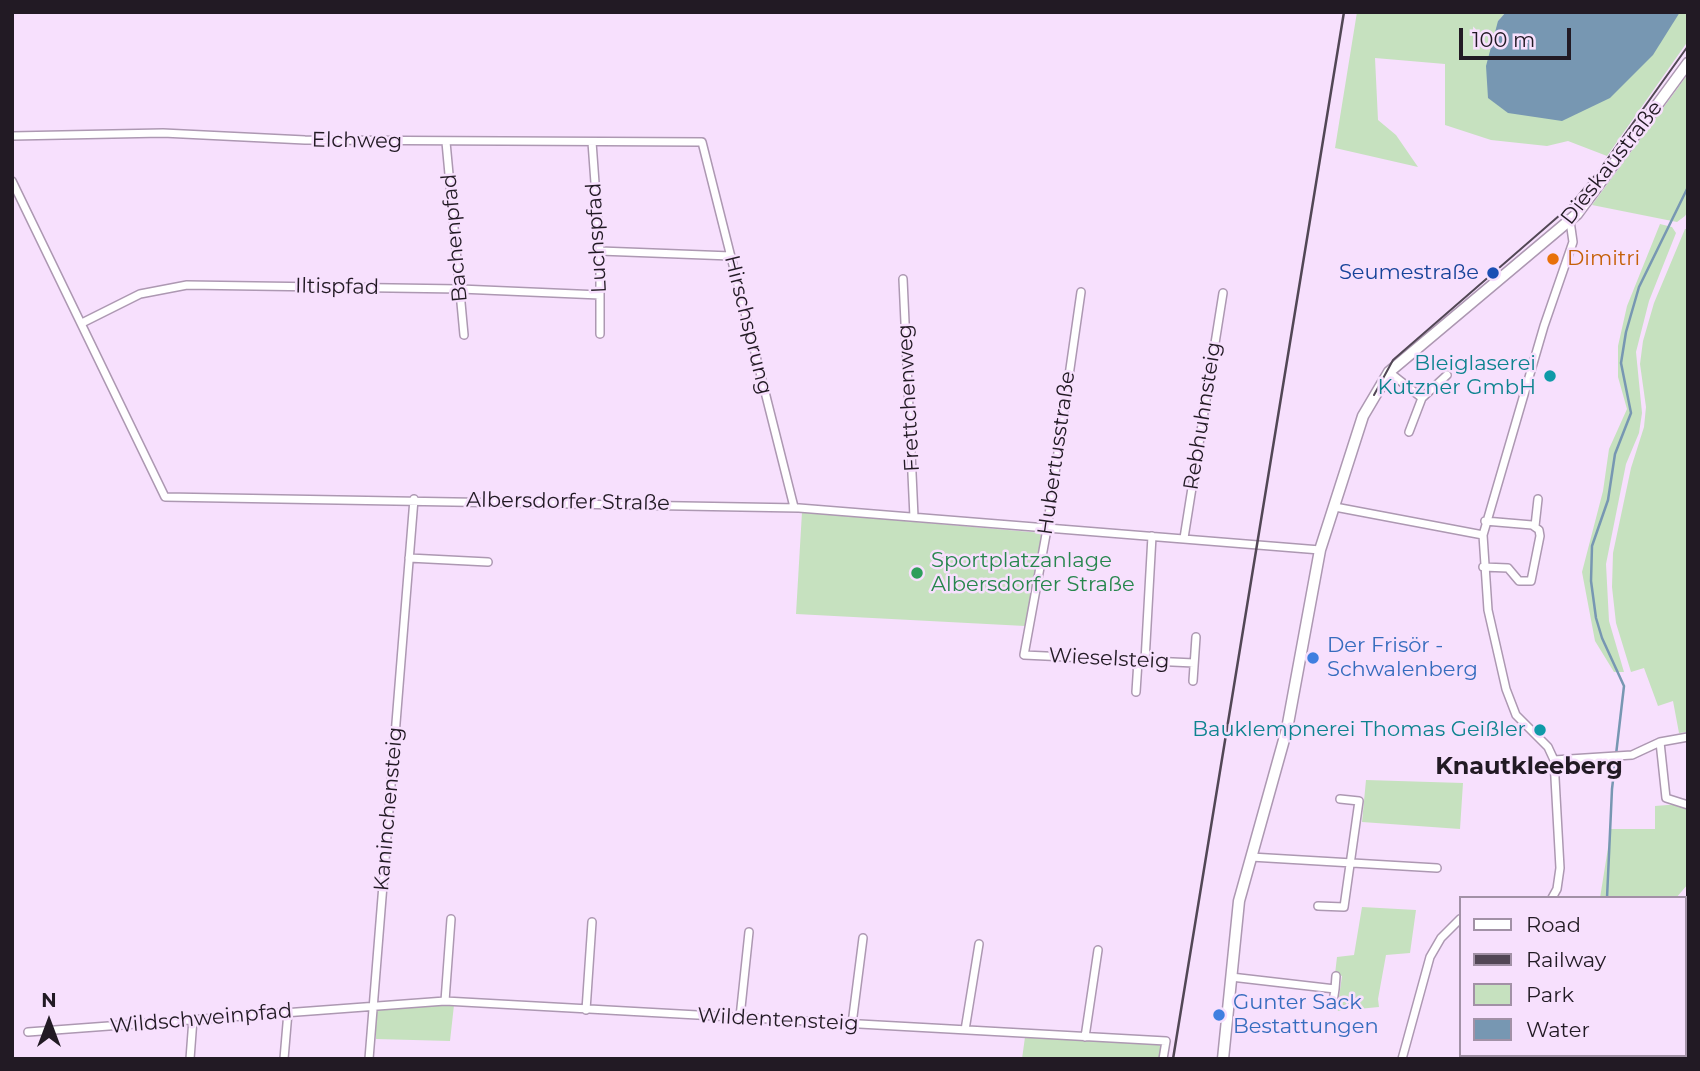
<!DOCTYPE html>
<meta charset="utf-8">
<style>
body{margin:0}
#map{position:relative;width:1700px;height:1071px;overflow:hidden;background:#f7e0fd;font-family:Montserrat,sans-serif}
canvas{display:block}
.frame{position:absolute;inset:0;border:14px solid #221a24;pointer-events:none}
.legend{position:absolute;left:1459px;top:896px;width:228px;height:161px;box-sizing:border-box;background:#f7e0fd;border:2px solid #a291a6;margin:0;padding:9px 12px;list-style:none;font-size:21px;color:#221a24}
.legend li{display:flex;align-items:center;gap:14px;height:35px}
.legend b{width:35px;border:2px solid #a291a6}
.north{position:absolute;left:14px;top:987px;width:70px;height:70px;-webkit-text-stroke:5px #f7e0fd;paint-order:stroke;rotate:0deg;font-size:19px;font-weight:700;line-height:28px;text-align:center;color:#221a24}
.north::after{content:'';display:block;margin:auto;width:24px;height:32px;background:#221a24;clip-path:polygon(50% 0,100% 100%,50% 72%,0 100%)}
.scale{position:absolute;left:1459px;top:28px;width:112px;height:32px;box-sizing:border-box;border:4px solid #221a24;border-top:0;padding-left:9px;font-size:21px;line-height:24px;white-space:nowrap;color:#221a24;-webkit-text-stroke:5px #f7e0fd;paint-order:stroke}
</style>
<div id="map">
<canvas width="1700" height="1071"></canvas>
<div class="frame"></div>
<ul class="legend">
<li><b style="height:9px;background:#fff"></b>Road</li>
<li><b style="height:9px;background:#524755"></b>Railway</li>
<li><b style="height:19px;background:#c6e1bf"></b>Park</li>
<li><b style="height:19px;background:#7797b2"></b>Water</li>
</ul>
<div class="north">N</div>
<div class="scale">100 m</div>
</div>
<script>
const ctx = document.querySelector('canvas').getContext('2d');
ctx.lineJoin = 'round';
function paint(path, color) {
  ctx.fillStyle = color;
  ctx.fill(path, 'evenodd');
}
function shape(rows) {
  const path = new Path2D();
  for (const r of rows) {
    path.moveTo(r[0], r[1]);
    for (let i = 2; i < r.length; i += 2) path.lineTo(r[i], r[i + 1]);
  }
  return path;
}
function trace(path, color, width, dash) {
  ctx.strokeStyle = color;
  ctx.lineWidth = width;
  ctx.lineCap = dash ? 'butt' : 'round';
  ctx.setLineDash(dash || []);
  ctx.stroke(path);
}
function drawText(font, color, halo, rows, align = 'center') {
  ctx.font = font + ' Montserrat,sans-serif';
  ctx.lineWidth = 5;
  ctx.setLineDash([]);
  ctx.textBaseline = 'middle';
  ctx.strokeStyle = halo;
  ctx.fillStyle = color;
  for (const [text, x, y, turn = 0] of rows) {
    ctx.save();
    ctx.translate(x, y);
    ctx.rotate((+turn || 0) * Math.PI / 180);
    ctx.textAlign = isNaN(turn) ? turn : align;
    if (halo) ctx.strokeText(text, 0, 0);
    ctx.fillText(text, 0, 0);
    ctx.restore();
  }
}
paint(shape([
 [1357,12,1506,12,1498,21,1688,12,1688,41,1607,156,1568,141,1547,146,1491,140,1445,125,1445,64,1375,58,1378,120,1396,135,1418,167,1335,148],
 [1688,74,1688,211,1685,216,1677,222,1592,205],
 [1660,224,1672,227,1676,233,1649,301,1636,352,1642,413,1639,433,1626,464,1606,564,1609,621,1624,672,1614,672,1595,641,1582,572,1603,491,1609,449,1627,409,1618,377,1618,346,1627,306],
 [1685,229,1688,229,1688,732,1679,733,1673,701,1658,706,1644,668,1631,672,1616,623,1612,587,1613,553,1631,468,1644,427,1646,407,1640,364,1643,341,1654,303],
 [802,512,1042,533,1025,626,796,614],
 [1366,780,1463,783,1460,829,1362,822],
 [1680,804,1688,807,1688,884,1676,898,1600,898,1611,829,1655,829,1655,806],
 [1688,895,1688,1059,1565,1059,1568,1055,1684,1055,1684,899],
 [1362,907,1416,910,1410,953,1386,955,1378,999,1379,1007,1337,1011,1342,976,1335,974,1337,957,1354,955],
 [454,1005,450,1041,376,1039,376,1009],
 [1025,1037,1162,1044,1160,1059,1022,1059]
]), '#c6e1bf');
paint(shape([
 [1506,12,1680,12,1653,55,1610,98,1562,121,1508,113,1488,98,1486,66,1498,21]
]), '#7797b2');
trace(shape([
 [1607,898,1612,789,1624,686,1602,638,1596,618,1591,581,1592,546,1608,500,1615,454,1631,413,1621,363,1626,332,1639,287,1688,187],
 [1543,1059,1546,1055]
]), '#7797b2', 2.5);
const minor = shape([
 [12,136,163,133,305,140,702,142,794,507],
 [446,142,464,335],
 [592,142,600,251,600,334],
 [12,181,165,497,799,508,1320,550],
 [600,251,731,256],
 [903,279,914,517],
 [1081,292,1047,529,1024,655,1194,663],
 [82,323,140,294,187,285,460,289,600,295],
 [1389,372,1422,398],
 [1409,432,1422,398,1447,375],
 [1335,507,1483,535],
 [1535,526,1538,499],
 [1184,538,1223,293],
 [409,558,488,562],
 [1483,567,1508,568,1519,581,1531,581,1540,536,1539,530,1532,525,1485,521],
 [1145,661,1152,536],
 [1193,681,1196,637],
 [1136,692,1138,661],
 [1660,742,1666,798,1688,805],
 [1554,760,1632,755,1660,742,1688,737],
 [1251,857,1437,868],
 [1552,898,1557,889,1560,868,1554,760,1548,747,1516,715,1506,689,1488,610,1483,535,1544,326,1573,242,1570,221],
 [1318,906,1344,907,1359,801,1340,799],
 [1231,977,1335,989,1333,1002],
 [1335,989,1336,976],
 [445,1001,451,919],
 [586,1010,592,922],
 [740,1017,749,932],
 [852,1024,863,938],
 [965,1030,979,944],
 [28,1032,445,1001,1166,1041,1163,1059],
 [1085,1037,1098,950],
 [190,1059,193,1019],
 [284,1059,288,1012],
 [369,1059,414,499],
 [1402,1059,1430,957,1441,938,1460,919],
 [1488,1059,1489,1055]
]);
const major = shape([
 [1223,1059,1239,901,1287,729,1320,550,1363,416,1389,372,1577,214,1688,63]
]);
trace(minor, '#ad98b2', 10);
trace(major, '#ad98b2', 13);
trace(minor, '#fff', 7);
trace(major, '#fff', 10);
trace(shape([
 [1374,395,1393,360,1568,208,1598,172,1688,46]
]), '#524755', 2);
trace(shape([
 [1173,1059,1344,12]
]), '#524755', 2.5);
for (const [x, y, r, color] of [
 [1553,259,7,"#e8710a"],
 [1493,273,7,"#1a4fb4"],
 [1550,376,7,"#0f9aa8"],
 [917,573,7,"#2e9e5b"],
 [1313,658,7,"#3f7fe0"],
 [1540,730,7,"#0f9aa8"],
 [1219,1015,7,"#3f7fe0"]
]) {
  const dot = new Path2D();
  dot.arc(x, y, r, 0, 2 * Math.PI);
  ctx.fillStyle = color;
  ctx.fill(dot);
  trace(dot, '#f7e0fd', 2.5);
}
drawText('21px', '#221a24', '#f7e0fd', [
 ["Elchweg",357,141,1],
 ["Dieskaustraße",1612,163,-52],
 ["Bachenpfad",455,238,-95],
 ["Luchspfad",597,238,-93],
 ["Iltispfad",337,287,1],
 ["Hirschsprung",748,325,76],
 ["Frettchenweg",909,398,-93],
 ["Rebhuhnsteig",1203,416,-81],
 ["Hubertusstraße",1057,453,-82],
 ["Albersdorfer Straße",568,502,1],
 ["Wieselsteig",1109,659,3],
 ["Kaninchensteig",389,809,-85],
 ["Wildschweinpfad",201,1019,-5],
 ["Wildentensteig",778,1020,3]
]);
drawText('21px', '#c56008', '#f7e0fd', [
 ["Dimitri",1567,259]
], 'left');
drawText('21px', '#164399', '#f7e0fd', [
 ["Seumestraße",1479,273]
], 'right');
drawText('21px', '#0d838f', '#f7e0fd', [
 ["Bleiglaserei",1536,364],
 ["Kutzner GmbH",1536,388],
 ["Bauklempnerei Thomas Geißler",1526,730]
], 'right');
drawText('21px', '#27864d', '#f7e0fd', [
 ["Sportplatzanlage",931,561],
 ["Albersdorfer Straße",931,585]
], 'left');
drawText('21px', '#366cbe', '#f7e0fd', [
 ["Der Frisör -",1327,646],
 ["Schwalenberg",1327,670],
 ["Gunter Sack",1233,1003],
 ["Bestattungen",1233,1027]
], 'left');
drawText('bold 24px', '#221a24', '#f7e0fd', [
 ["Knautkleeberg",1529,767]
]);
</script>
